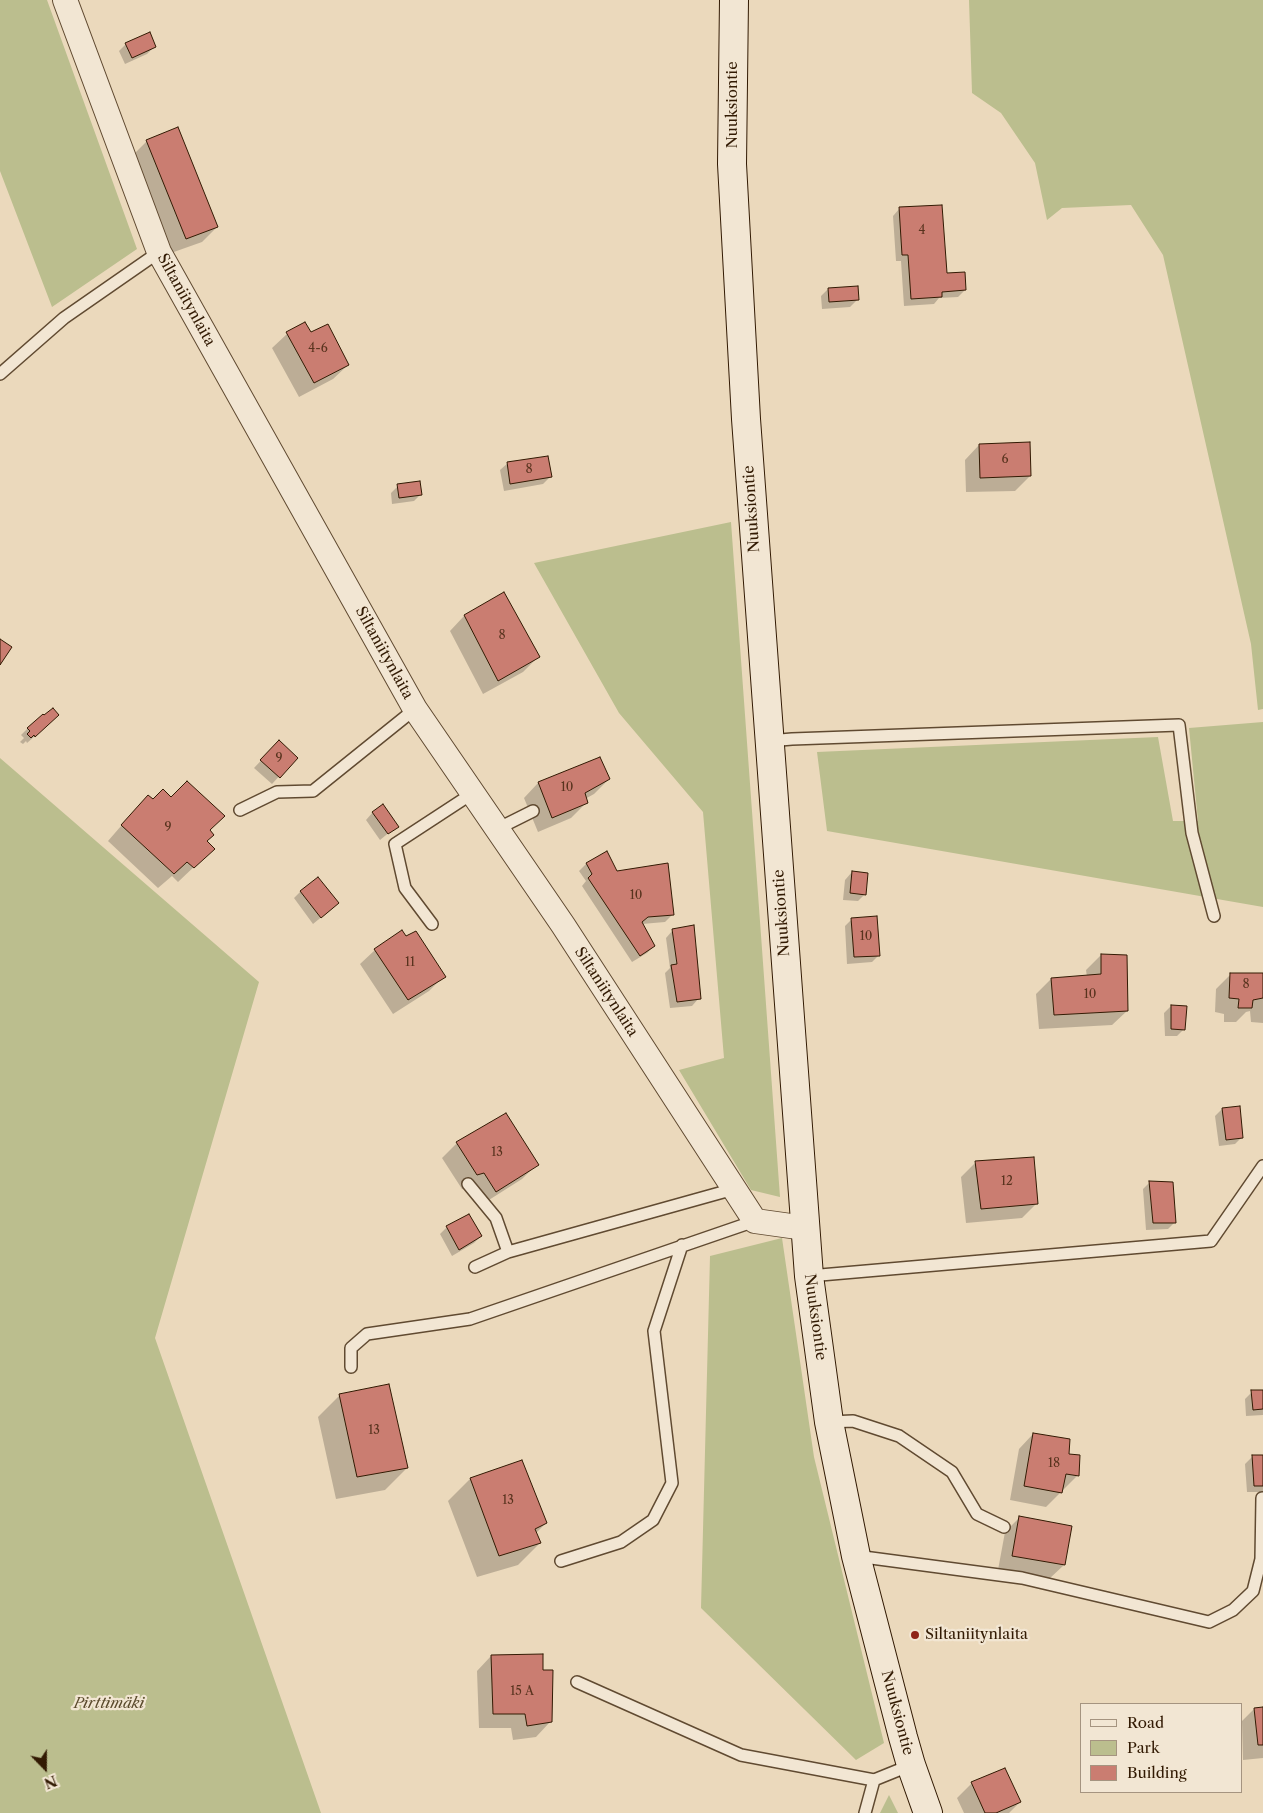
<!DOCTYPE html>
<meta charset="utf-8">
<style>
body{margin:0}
#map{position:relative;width:1263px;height:1813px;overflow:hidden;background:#ebd9bc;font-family:"Libre Caslon Text",serif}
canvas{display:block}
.legend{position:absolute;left:1080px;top:1703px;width:162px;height:90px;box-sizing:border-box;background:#f2e6d3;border:1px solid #a59480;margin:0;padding:6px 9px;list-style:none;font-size:15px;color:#321a03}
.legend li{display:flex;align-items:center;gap:10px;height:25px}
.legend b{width:25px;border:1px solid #a59480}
.north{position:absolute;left:20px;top:1743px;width:50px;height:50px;-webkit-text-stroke:4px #f2e6d3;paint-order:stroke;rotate:158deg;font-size:14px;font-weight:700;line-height:20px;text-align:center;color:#321a03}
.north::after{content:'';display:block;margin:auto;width:18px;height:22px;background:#321a03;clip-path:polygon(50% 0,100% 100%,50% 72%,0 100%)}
</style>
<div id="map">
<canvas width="1263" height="1813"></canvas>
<ul class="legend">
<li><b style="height:6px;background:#f2e6d3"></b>Road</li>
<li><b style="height:14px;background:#bbbe8e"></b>Park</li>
<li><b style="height:14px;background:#ca7d71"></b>Building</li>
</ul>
<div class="north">N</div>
</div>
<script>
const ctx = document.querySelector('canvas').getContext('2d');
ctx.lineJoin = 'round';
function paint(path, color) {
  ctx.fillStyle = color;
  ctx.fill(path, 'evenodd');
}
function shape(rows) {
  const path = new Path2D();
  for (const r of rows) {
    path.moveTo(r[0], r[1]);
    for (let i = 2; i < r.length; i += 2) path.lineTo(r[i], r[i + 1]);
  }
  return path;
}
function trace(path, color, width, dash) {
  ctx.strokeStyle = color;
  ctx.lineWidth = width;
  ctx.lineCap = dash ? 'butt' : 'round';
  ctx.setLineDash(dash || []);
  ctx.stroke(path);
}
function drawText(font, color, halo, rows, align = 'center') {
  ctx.font = font + ' "Libre Caslon Text",serif';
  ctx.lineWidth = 4.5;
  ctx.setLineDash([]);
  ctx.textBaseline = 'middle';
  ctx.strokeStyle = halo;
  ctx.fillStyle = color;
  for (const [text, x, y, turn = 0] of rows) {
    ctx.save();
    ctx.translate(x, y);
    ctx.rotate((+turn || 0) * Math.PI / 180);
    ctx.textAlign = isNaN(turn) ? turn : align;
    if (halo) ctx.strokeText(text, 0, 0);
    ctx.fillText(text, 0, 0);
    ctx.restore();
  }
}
paint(shape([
 [0,0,47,0,137,249,52,307,0,171],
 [969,0,1263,0,1263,709,1258,710,1251,644,1163,255,1131,205,1062,208,1047,220,1035,163,1001,113,972,93],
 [731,522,780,1197,751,1190,679,1070,724,1058,703,812,619,713,534,563],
 [1263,722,1263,907,827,831,817,752,1158,737,1173,821,1198,821,1189,728],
 [0,758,259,982,155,1338,321,1813,0,1813],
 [782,1238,814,1457,884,1743,856,1760,701,1608,710,1256],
 [889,1795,898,1813,880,1813]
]), '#bbbe8e');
paint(shape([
 [126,44,154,47,147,54,125,64,119,51],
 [147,141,217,227,202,242,171,253,132,156],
 [900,208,946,274,965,290,958,297,939,298,934,304,904,306,901,261,896,261,893,216],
 [828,289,857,300,850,307,822,309,821,296],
 [304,323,311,333,348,365,333,379,299,397,272,348,287,334],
 [979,445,1030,476,1015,491,966,492,965,460],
 [508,463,550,477,543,484,504,491,500,470],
 [398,486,421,494,414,501,392,504,391,493],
 [504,593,538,657,523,672,483,694,450,631,464,616],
 [51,722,27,743,26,741,23,744,20,742,24,738,21,735,28,728],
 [272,749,296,758,272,784,254,768],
 [599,758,609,779,594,794,585,799,586,803,571,818,538,832,524,798,538,783],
 [153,800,209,831,198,863,178,882,172,876,158,888,108,841,134,811],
 [373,812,397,826,380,840,366,820],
 [586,864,617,872,672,915,665,922,642,924,654,946,647,953,632,962,582,886,586,881,579,871],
 [852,872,865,894,858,901,843,900,845,880],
 [301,891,330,910,313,924,294,898],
 [852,919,879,955,872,962,847,964,845,926],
 [673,930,699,998,692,1006,670,1008,665,973,670,968,666,938],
 [375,950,444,976,429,991,393,1014,360,964],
 [1101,955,1127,1011,1112,1025,1039,1029,1036,994,1051,979,1087,977,1086,970],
 [1231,974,1263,974,1263,1023,1251,1022,1250,1011,1246,1012,1236,1022,1224,1022,1224,1014,1215,1012,1216,989],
 [1171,1006,1184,1029,1177,1036,1165,1036,1164,1013],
 [1222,1109,1242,1137,1235,1144,1219,1146,1215,1116],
 [457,1143,537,1164,522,1179,481,1205,469,1187,462,1189,442,1158],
 [976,1162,1037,1203,1022,1218,966,1223,961,1177],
 [1150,1182,1175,1222,1168,1229,1146,1230,1143,1189],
 [447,1227,481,1236,474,1243,452,1256,440,1234],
 [1263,1391,1263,1415,1246,1416,1245,1399,1252,1392],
 [340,1395,407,1468,385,1490,336,1499,318,1417],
 [1033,1434,1067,1455,1077,1476,1046,1507,1010,1500,1019,1449],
 [1263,1456,1263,1492,1247,1492,1245,1464,1252,1457],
 [521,1462,546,1523,536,1533,540,1543,518,1565,477,1577,448,1501,470,1479],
 [1020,1517,1064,1565,1049,1579,998,1570,1005,1532],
 [491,1656,541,1671,550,1722,536,1737,513,1740,511,1728,479,1728,477,1671],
 [1263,1708,1263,1758,1243,1760,1242,1721,1254,1709],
 [1004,1770,1020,1802,1009,1813,964,1813,957,1798,972,1783]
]), '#0003');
const building = shape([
 [150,32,156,47,132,58,125,43,150,32],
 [178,127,218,227,186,239,146,140,178,127],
 [942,205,947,273,965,272,966,290,942,292,942,297,911,299,908,255,902,255,899,207,942,205],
 [858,286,859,300,829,302,828,288,858,286],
 [305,322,311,332,328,324,349,365,314,383,286,332,305,322],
 [1030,442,1031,476,980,478,979,444,1030,442],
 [548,456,552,477,510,484,507,462,548,456],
 [420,481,422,495,399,498,397,484,420,481],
 [504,592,540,657,498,681,464,615,504,592],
 [0,639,12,647,0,665,0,639],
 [53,708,59,715,35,737,34,735,31,738,27,734,30,731,27,728,43,714,44,715,53,708],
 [279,740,298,758,280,778,260,760,279,740],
 [600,757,610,779,585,793,588,803,552,818,538,782,600,757],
 [187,781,225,816,210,830,214,835,207,841,215,849,194,868,187,862,174,874,121,825,148,795,153,799,163,789,171,797,187,781],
 [383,804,399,827,388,834,372,812,383,804],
 [607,851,617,871,668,863,674,915,648,917,642,922,655,946,640,956,588,878,592,874,586,863,607,851],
 [852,871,868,873,866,895,850,893,852,871],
 [318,877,339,903,321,918,300,891,318,877],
 [877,916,880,956,854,957,851,918,877,916],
 [694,925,701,999,677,1002,671,965,677,964,672,929,694,925],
 [402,930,406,936,416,931,446,977,408,1000,374,949,402,930],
 [1101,954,1127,955,1128,1011,1054,1015,1051,978,1101,974,1101,954],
 [1230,973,1263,973,1263,998,1253,1000,1252,1008,1238,1008,1239,999,1229,998,1230,973],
 [1171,1005,1187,1006,1185,1030,1171,1029,1171,1005],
 [1240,1106,1243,1138,1226,1140,1222,1108,1240,1106],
 [506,1113,539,1165,496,1192,484,1173,477,1175,456,1142,506,1113],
 [1034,1157,1038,1204,981,1209,975,1161,1034,1157],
 [1149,1181,1173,1182,1176,1223,1153,1223,1149,1181],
 [469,1214,482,1236,459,1250,446,1226,469,1214],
 [389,1384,408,1468,357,1477,339,1394,389,1384],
 [1251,1390,1263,1390,1263,1409,1253,1410,1251,1390],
 [1033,1433,1070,1439,1069,1454,1080,1455,1079,1476,1066,1474,1062,1493,1024,1486,1033,1433],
 [1252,1455,1263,1455,1263,1486,1254,1486,1252,1455],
 [522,1460,547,1523,535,1529,541,1543,499,1556,470,1478,522,1460],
 [1019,1516,1072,1526,1065,1565,1012,1556,1019,1516],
 [543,1654,543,1670,553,1670,552,1722,527,1726,525,1714,493,1714,491,1655,543,1654],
 [1263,1707,1263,1745,1258,1745,1254,1708,1263,1707],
 [1005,1768,1021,1802,996,1813,985,1813,971,1782,1005,1768]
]);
paint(building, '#ca7d71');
trace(building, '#321a03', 1);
const lane = shape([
 [0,374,64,318,159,252],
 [769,741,792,739,1179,725,1192,833,1214,916],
 [240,810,277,792,313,791,415,709],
 [497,829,533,811],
 [432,924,405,888,395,844,473,793],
 [468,1184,496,1218,508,1252,734,1189],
 [475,1267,508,1252],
 [809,1276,1211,1241,1263,1166],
 [351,1367,351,1348,367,1334,470,1319,755,1221],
 [829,1422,853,1421,899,1436,952,1472,977,1514,1004,1527],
 [856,1556,1022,1578,1209,1622,1233,1610,1253,1591,1261,1559,1262,1498],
 [561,1561,621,1542,653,1520,672,1483,654,1331,682,1245],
 [577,1682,741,1755,874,1780,911,1765],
 [865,1813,874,1780]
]);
const street = shape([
 [65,0,159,252,415,709,563,925,755,1221,805,1228]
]);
const secondary = shape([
 [734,0,732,164,746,419,809,1276,829,1422,856,1556,903,1737,911,1765,928,1813]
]);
trace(lane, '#604a31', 14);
trace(street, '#604a31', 26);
trace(secondary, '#321a03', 30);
trace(lane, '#f2e6d3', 11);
trace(street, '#f2e6d3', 24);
trace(secondary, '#f2e6d3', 28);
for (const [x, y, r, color] of [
 [915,1635,5,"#8f2418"]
]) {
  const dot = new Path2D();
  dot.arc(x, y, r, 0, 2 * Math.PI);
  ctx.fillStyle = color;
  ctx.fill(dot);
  trace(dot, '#f2e6d3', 2);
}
drawText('12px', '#58331e', null, [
 ["4",922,231],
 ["4-6",318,349],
 ["6",1005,460],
 ["8",529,470],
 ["8",502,636],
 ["9",279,759],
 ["10",567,788],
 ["9",168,828],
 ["10",636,896],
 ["10",866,937],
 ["11",410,963],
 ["8",1246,985],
 ["10",1090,995],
 ["13",497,1153],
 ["12",1007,1182],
 ["13",374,1431],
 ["18",1054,1464],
 ["13",508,1501],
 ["15 A",522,1692]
]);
drawText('15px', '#321a03', '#f2e6d3', [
 ["Nuuksiontie",733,105,-90],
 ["Siltaniitynlaita",186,300,61],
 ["Nuuksiontie",752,509,-94],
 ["Siltaniitynlaita",384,653,61],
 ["Nuuksiontie",782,913,-94],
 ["Siltaniitynlaita",606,992,57],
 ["Nuuksiontie",815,1317,82],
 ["Nuuksiontie",897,1713,75]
]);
drawText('15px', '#321a03', '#f2e6d3', [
 ["Siltaniitynlaita",925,1635]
], 'left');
drawText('italic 15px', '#5b4b2d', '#f2e6d3', [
 ["Pirttimäki",109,1704]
]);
</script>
